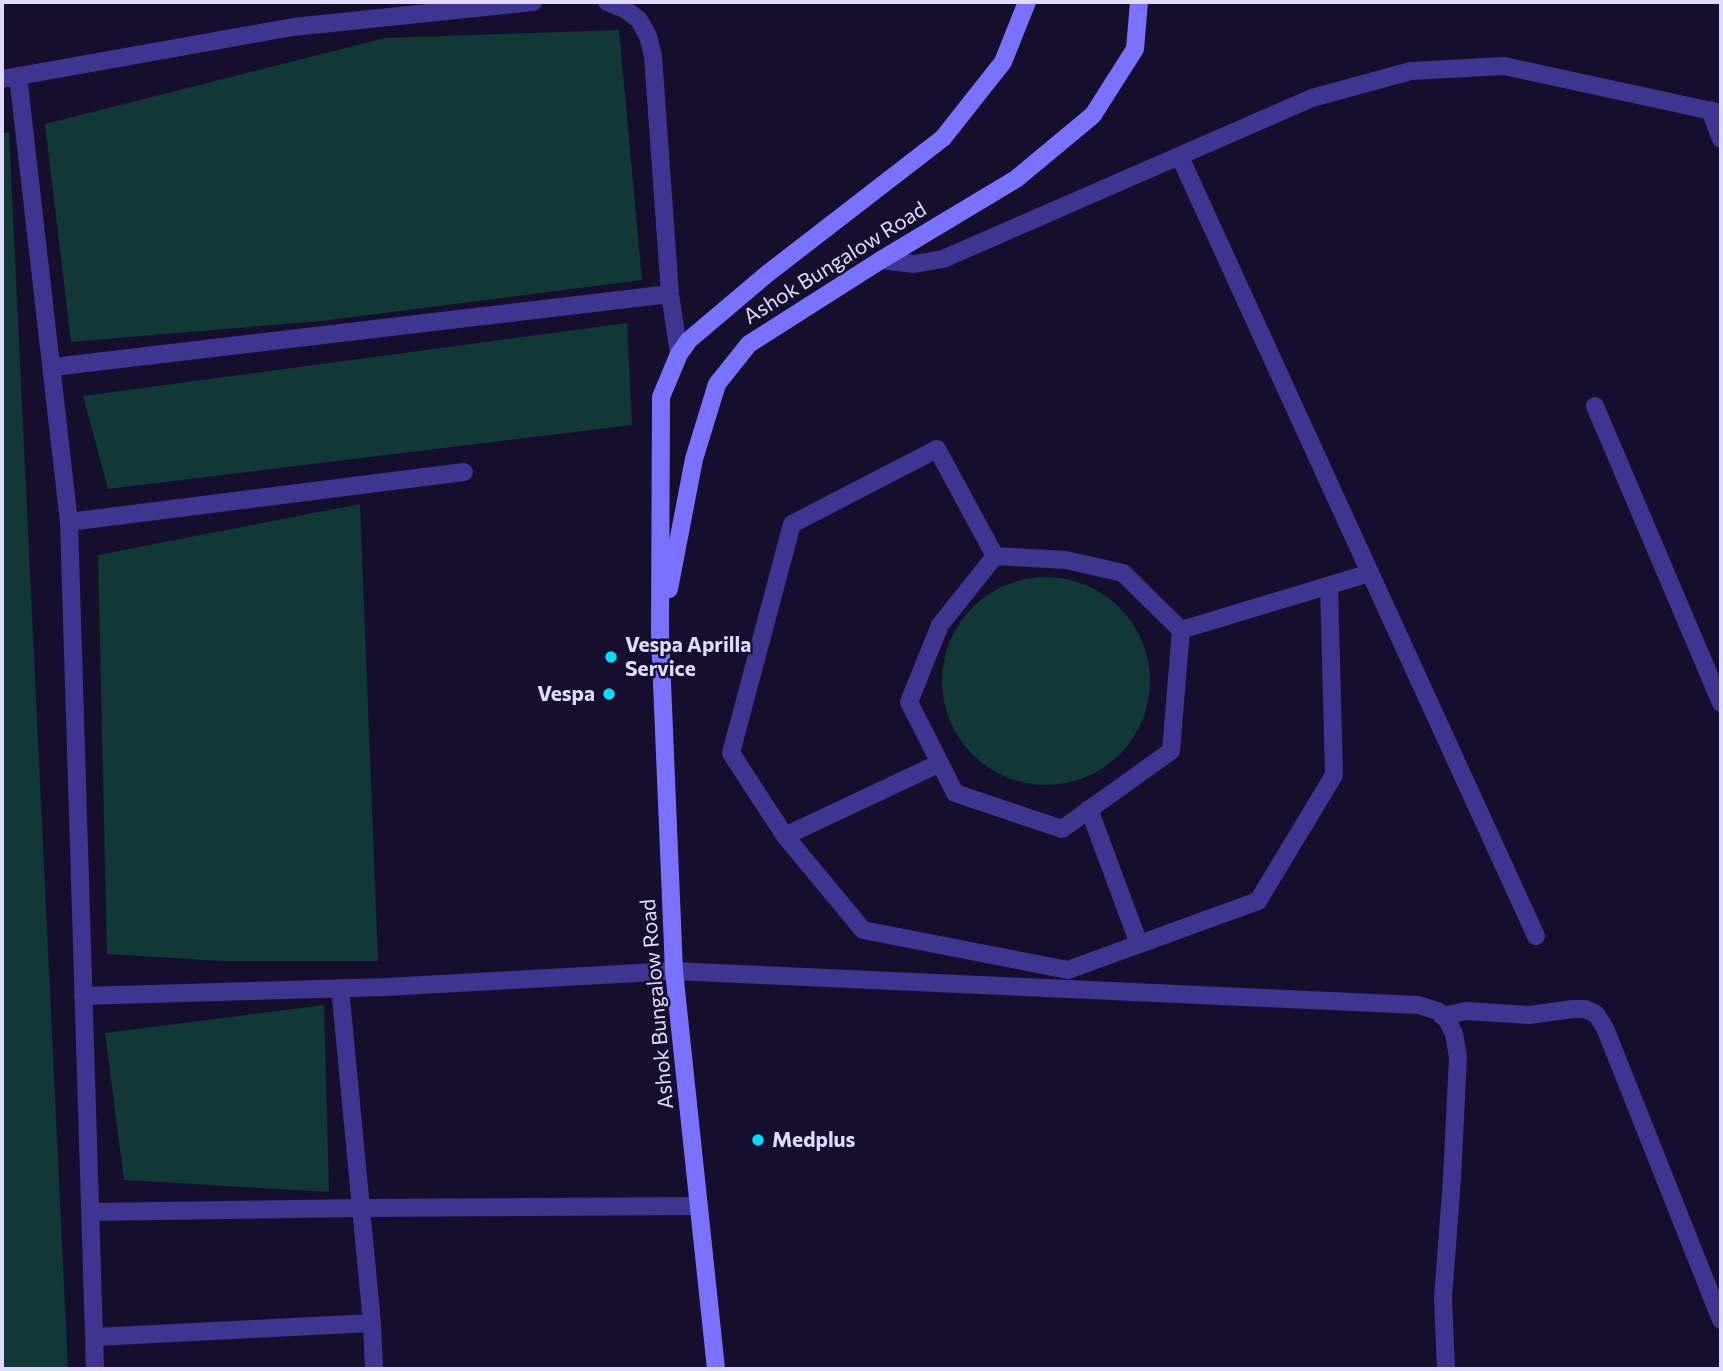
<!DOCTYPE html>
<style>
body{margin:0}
#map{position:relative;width:1723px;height:1371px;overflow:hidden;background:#150e2c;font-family:Commissioner,sans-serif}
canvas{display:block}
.frame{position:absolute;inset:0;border:4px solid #e0daff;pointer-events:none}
</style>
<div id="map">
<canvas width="1723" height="1371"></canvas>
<div class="frame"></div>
</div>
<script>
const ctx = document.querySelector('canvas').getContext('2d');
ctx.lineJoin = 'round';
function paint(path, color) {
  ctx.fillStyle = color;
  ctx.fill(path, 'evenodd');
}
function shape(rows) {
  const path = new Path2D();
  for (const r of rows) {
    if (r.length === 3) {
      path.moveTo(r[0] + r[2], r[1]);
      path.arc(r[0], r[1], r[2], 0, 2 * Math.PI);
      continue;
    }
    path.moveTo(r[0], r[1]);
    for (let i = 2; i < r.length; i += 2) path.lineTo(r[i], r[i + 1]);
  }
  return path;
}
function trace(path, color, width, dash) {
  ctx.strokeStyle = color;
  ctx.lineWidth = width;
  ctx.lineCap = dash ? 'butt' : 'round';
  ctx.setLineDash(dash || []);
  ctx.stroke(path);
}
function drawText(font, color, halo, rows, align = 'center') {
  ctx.font = font + ' Commissioner,sans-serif';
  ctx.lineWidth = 5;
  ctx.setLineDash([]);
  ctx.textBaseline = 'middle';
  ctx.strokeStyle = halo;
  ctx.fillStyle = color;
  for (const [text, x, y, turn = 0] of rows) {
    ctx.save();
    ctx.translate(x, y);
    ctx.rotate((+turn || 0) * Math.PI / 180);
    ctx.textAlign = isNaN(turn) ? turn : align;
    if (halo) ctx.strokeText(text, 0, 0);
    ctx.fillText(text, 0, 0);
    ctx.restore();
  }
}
paint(shape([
 [619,30,642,280,322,321,71,342,45,124,385,38],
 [9,132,68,1369,2,1369,2,134],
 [627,323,632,425,108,489,83,396],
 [360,504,378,961,221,961,107,954,98,555],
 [1046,681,104],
 [324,1005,329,1192,124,1180,105,1033]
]), '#113737');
trace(shape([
 [607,2,625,9,639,20,648,36,653,56,670,294,679,354],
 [18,76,69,522,95,1369],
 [2,79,293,27,533,2],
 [1710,110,1721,139],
 [1180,157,1536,936],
 [881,260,914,264,943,259,1312,98,1411,71,1504,66,1721,113],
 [53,367,670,294],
 [1595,406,1721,703],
 [69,522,464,472],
 [995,556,937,449,792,524,731,753,785,836,863,930,1068,970,1258,901,1334,775,1329,586],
 [1181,630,1123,573,1066,560,995,556,940,625,909,702,955,793,1062,829,1171,751,1181,630,1370,573],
 [1089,809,1139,944],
 [785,836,940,763],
 [340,988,372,1323,374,1369],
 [83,996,386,987,674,971,1418,1005,1438,1011,1447,1020,1454,1034,1458,1057,1452,1179,1443,1298,1446,1369],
 [1442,1016,1466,1011,1529,1015,1573,1009,1585,1009,1596,1014,1605,1028,1721,1320],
 [91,1212,361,1208,699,1206],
 [95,1337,372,1323]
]), '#3d3590', 18);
trace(shape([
 [669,589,694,459,717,384,749,344,881,260,1016,179,1093,115,1135,49,1139,2],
 [716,1369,674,971,660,634,661,397,679,354,689,340,767,274,943,138,1003,62,1027,2]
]), '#7b71ff', 18);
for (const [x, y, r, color] of [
 [611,657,7,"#06daff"],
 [609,694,7,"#06daff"],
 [758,1140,7,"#06daff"]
]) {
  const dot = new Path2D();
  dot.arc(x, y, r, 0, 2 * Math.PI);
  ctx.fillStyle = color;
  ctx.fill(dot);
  trace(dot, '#150e2c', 2.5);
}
drawText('21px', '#e0daff', '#150e2c', [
 ["Ashok Bungalow Road",835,263,-32],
 ["Ashok Bungalow Road",657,1004,-95]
]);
drawText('bold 21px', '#e0daff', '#150e2c', [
 ["Vespa Aprilla",625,645],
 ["Service",625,669],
 ["Vespa",595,694,"right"],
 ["Medplus",772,1140]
], 'left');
</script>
